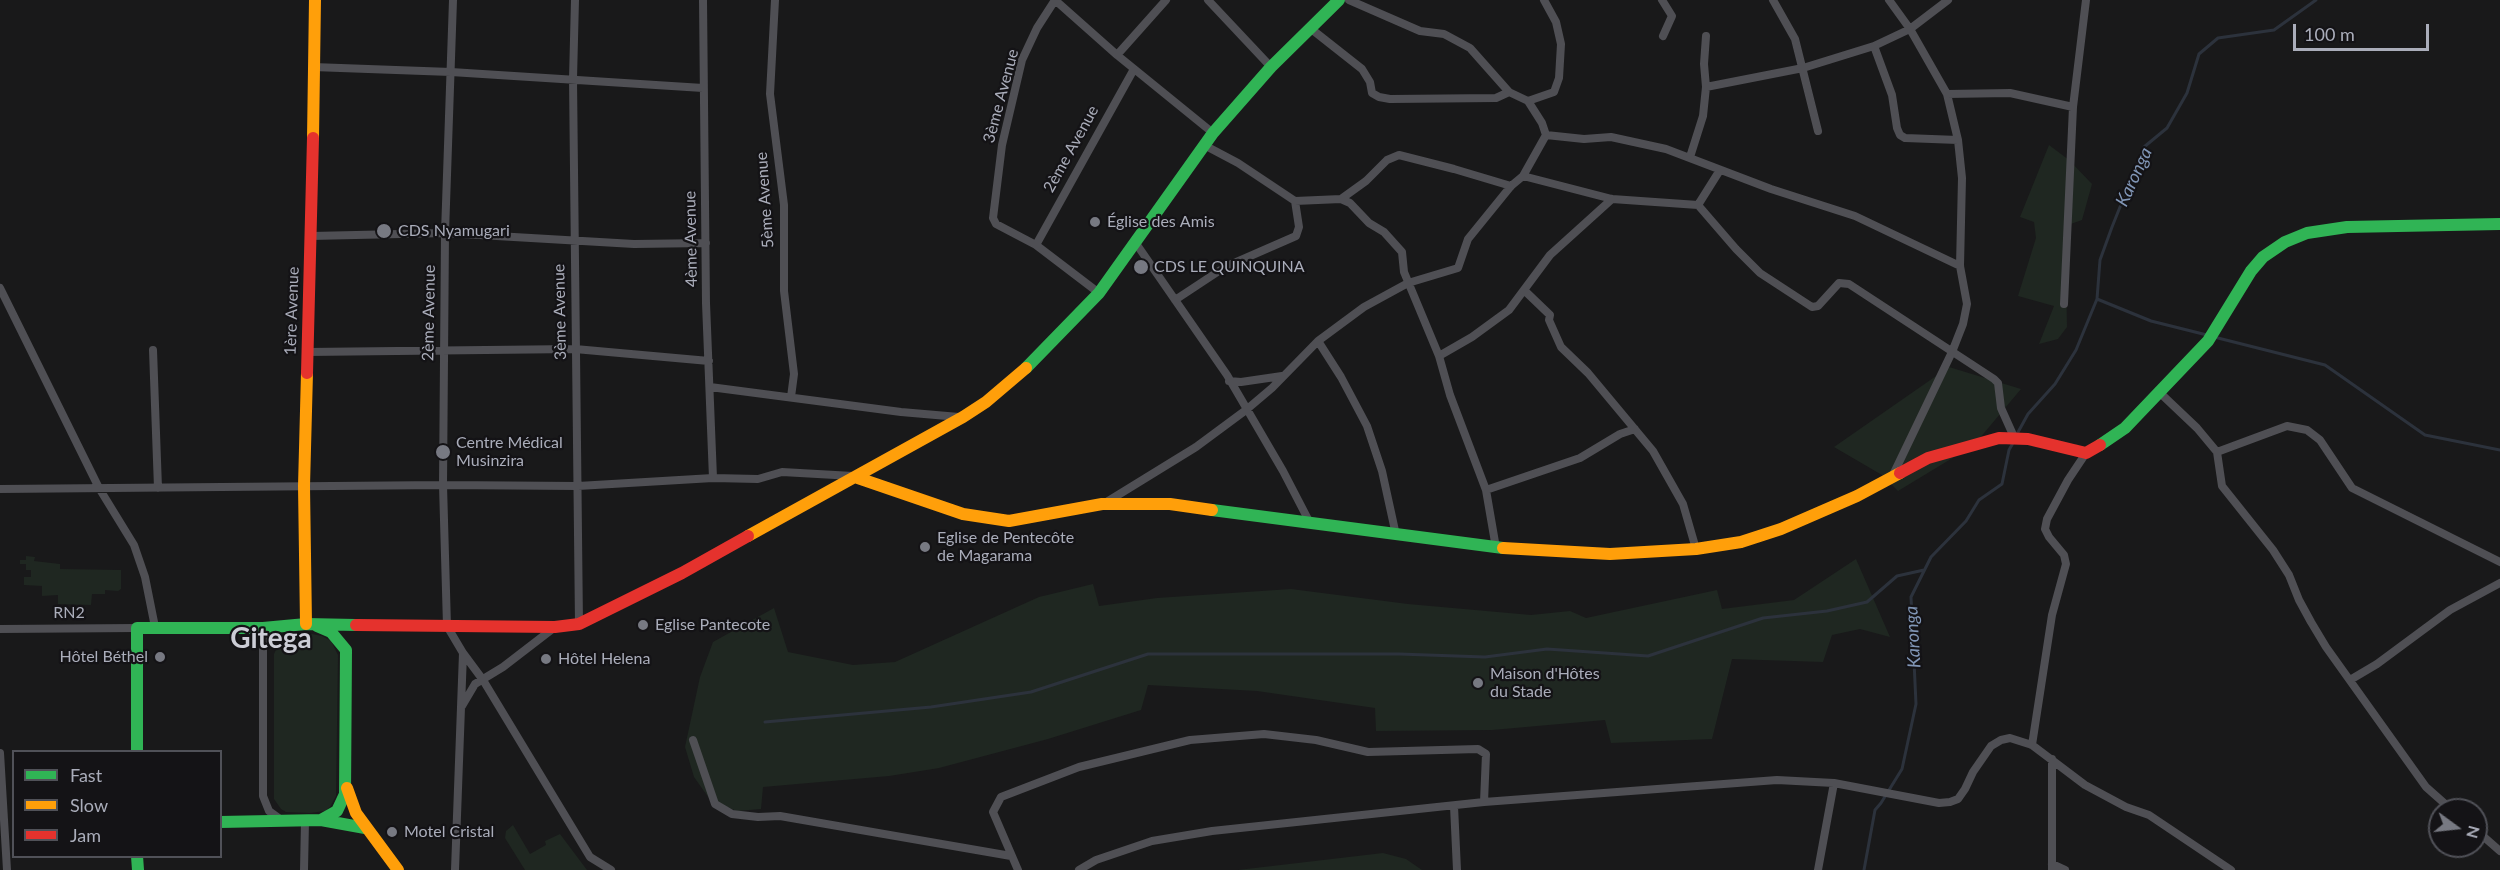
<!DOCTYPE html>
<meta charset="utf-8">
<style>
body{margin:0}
#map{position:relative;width:2500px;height:870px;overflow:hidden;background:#19191a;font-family:Lato,sans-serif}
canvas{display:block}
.legend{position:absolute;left:12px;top:750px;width:210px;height:108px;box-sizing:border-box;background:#141316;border:2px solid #505158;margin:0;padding:8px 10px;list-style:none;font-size:18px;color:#aaadba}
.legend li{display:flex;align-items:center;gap:12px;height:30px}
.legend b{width:30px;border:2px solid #505158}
.north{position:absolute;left:2428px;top:798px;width:60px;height:60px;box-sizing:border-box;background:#141316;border:2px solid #505158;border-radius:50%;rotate:105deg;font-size:16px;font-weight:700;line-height:24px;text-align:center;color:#aaadba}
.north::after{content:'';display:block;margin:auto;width:21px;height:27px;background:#777982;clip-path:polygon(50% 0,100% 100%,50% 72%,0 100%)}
.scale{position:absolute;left:2293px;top:24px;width:136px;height:27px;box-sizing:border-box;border:3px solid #aaadba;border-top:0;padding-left:8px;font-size:18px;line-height:21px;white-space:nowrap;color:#aaadba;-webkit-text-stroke:4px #141316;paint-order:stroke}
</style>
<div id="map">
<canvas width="2500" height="870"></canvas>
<ul class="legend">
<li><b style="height:8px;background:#30b455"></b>Fast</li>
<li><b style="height:8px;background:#ff9f0a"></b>Slow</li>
<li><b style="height:8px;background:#e5322d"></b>Jam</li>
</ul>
<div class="north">N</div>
<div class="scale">100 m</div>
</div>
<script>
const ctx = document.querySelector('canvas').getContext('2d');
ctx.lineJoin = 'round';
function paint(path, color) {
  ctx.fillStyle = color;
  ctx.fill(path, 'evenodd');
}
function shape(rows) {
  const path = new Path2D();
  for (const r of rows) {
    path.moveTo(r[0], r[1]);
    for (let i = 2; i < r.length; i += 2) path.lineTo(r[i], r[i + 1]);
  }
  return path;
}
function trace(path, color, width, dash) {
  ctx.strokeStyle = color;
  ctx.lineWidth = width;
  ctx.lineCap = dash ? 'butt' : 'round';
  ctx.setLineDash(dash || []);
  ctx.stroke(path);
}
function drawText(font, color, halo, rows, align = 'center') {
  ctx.font = font + ' Lato,sans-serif';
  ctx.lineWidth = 4.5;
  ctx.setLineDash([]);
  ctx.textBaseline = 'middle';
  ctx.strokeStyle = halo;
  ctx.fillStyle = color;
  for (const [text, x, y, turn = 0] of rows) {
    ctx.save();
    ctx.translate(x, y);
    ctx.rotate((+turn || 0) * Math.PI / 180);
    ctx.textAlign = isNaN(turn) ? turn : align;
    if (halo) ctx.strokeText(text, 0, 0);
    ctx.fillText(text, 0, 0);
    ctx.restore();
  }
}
paint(shape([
 [2049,145,2069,160,2092,184,2082,220,2065,226,2067,327,2058,339,2039,344,2054,306,2018,296,2036,238,2034,222,2020,217],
 [1949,367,2021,389,1974,445,1898,491,1882,475,1834,447],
 [26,556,35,557,34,561,60,564,60,569,121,570,121,589,118,591,105,590,105,594,92,594,91,605,58,604,58,595,42,596,42,586,24,585,24,577,31,577,31,570,26,570,26,564,20,564,20,560,26,560],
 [1856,559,1890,637,1860,629,1832,635,1823,662,1732,659,1712,739,1611,743,1605,720,1492,730,1376,731,1375,708,1257,691,1148,685,1141,710,1048,739,939,768,889,776,763,787,761,809,737,811,711,801,694,777,685,747,700,677,713,642,774,608,788,652,853,665,895,662,1039,597,1093,584,1099,606,1157,598,1291,589,1408,604,1531,615,1570,611,1586,618,1717,590,1722,609,1794,600],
 [312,634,322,636,331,641,338,655,336,796,330,807,325,811,310,813,286,812,281,809,274,799,274,654,281,639,290,635],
 [513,825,530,854,546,845,545,841,560,834,587,870,525,870,505,838,506,831],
 [1383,853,1406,859,1422,870,1238,870]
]), '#1f2721');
trace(shape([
 [2097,299,2151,321,2207,335],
 [2214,337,2325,365,2425,435,2500,450],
 [2017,434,2028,414,2055,384,2076,350,2097,299,2100,260,2112,227,2144,147,2167,128,2187,93,2199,54,2218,38,2274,30,2316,0],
 [765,722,931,707,1031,692,1148,654,1399,654,1485,657,1547,649,1648,656,1763,618,1827,611,1867,602,1897,576,1924,570],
 [1864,870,1875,810,1881,803,1902,769,1916,704,1911,597,1931,557,1966,521,1979,500,2002,484,2009,450,2013,443]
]), '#2c323c', 3);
trace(shape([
 [453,0,445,233,443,485,447,626,463,653,455,870],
 [575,0,573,79,579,624],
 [703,0,706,303,713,478],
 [775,0,770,94,784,205,784,291,794,374,791,397],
 [1055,0,1037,28,1022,60,1002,145,993,218,996,224,1036,245,1099,293],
 [1055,0,1117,55,1213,133],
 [1208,0,1271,67],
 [1349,0,1420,31,1444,34,1470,48,1509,92],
 [1662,0,1672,16,1663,36],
 [1773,0,1795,39,1818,131],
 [1889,0,1910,29,1947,94,1958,140,1962,178,1960,266,1967,304,1963,324,1952,352,1892,477],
 [1310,28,1362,69,1370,82,1372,93,1379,97,1390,99,1496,98,1509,92,1528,101,1542,123,1546,135],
 [1874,46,1892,95,1897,128,1900,135,1905,138,1958,140],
 [1117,55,1166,0],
 [313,67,451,72,703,88],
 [1706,87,1803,68,1874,46,1910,29,1948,0],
 [1947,94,2010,93,2073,107],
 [1528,101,1554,92,1559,78,1561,44,1556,22,1544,0],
 [1204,145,1238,163,1295,201,1341,199],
 [1690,157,1703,116,1706,87,1704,64,1706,36],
 [1523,176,1612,199,1698,205,1736,249,1760,273,1812,307,1818,306,1839,283,1849,284,1994,379,1998,383,2001,408,2014,437],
 [1698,205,1720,170],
 [311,236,445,233,634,244,706,243],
 [1135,242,1227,375,1283,471,1310,523],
 [1036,245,1134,69],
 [0,288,99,488,134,545,145,577,155,627],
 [1525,291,1550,315,1549,320,1561,347,1588,373,1653,451,1683,504,1696,549],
 [1175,300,1225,267,1296,236,1299,227,1295,201],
 [2064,304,2073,107,2086,0],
 [1318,341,1341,377,1367,426,1382,471,1396,535],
 [153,350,158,488],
 [307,352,575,349,709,361],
 [1439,356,1472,337,1509,310,1550,255,1612,199],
 [1229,381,1241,382,1282,376],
 [710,387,901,412,959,417],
 [2158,391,2197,428,2217,452,2222,486,2273,550,2289,575,2299,600,2311,622,2326,647,2426,787,2452,810],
 [2217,452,2287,426,2307,430,2320,440,2352,488,2500,562],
 [0,489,443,485,578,486,713,478,758,479,782,472,853,476],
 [1486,490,1580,458,1620,434,1635,429],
 [1105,503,1196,447,1246,410,1272,388,1318,341,1364,307,1408,283,1458,268,1468,239,1511,186,1523,176,1546,135,1584,139,1611,137,1666,149,1771,189,1855,216,1960,266],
 [1496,548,1486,490,1450,395,1439,356,1404,272,1402,252,1384,232,1369,223,1350,203,1341,199,1366,181,1387,160,1399,155,1454,169,1511,186],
 [263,628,263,796,269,811,280,819],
 [0,629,137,628],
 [463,653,483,680,590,857,611,870],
 [2350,680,2377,664,2450,610,2500,583],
 [462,706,475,684,503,667,555,627],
 [693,740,715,804,732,814,758,817,780,816,1011,856],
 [2032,745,2052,615,2066,564,2064,555,2049,537,2045,529,2047,519,2068,480,2086,453],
 [0,753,7,870],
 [2052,759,2052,870],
 [1454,806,1457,870],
 [2476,830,2500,851],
 [2052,864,2065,870],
 [304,870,305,821],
 [1018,870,993,812,1001,797,1079,767,1190,740,1264,734,1316,740,1368,752,1478,749,1486,754,1484,802],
 [1079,870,1096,860,1152,841,1212,831,1484,802,1777,780,1834,783,1939,803,1950,802,1958,799,1965,789,1973,772,1991,746,2001,740,2010,738,2032,745,2085,785,2126,807,2149,815,2231,870],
 [1818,870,1834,783]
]), '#4f4f54', 8);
trace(shape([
 [1026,368,1099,293,1213,133,1271,67,1339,0],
 [2100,445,2125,428,2208,341,2251,271,2263,257,2285,242,2307,233,2347,227,2500,224],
 [1212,510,1503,548],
 [317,626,331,632,346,650,345,794,337,811,321,820],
 [137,752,137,628,263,628,306,624,356,625],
 [220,822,321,820,365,828],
 [137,856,138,870]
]), '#30b455', 12);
trace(shape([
 [313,138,315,0],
 [855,477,963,514,1009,521,1102,504,1170,504,1212,510],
 [748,536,963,417,986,402,1026,368],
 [1503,548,1610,554,1696,549,1741,542,1781,529,1857,496,1900,473],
 [306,624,304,486,307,373],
 [347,788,356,813,398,870]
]), '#ff9f0a', 12);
trace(shape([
 [307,373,313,138],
 [1900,473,1928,458,1999,438,2028,439,2086,453,2100,445],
 [356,625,555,627,579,624,682,573,748,536]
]), '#e5322d', 12);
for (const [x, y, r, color] of [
 [1095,222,6,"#777982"],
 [384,231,8,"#777982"],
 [1141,267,8,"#777982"],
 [443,452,8,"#777982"],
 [925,547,6,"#777982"],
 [643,625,6,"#777982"],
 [160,657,6,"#777982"],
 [546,659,6,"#777982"],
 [1478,683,6,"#777982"],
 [392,832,6,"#777982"]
]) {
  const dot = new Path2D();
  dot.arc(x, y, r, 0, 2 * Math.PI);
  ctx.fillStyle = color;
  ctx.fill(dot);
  trace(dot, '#141316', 2);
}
drawText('16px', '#aaadba', '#141316', [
 ["3ème Avenue",1001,96,-75],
 ["2ème Avenue",1071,149,-61],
 ["5ème Avenue",765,200,-94],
 ["4ème Avenue",691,239,-91],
 ["1ère Avenue",292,311,-88],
 ["3ème Avenue",560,312,-91],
 ["2ème Avenue",429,313,-89],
 ["RN2",69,613]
]);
drawText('16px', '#aaadba', '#141316', [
 ["Église des Amis",1107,222],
 ["CDS Nyamugari",398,231],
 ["CDS LE QUINQUINA",1154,267],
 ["Centre Médical",456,443],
 ["Musinzira",456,461],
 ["Eglise de Pentecôte",937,538],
 ["de Magarama",937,556],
 ["Eglise Pantecote",655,625],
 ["Hôtel Béthel",148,657,"right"],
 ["Hôtel Helena",558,659],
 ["Maison d'Hôtes",1490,674],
 ["du Stade",1490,692],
 ["Motel Cristal",404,832]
], 'left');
drawText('italic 18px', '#8196b6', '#141316', [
 ["Karonga",2134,177,-65],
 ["Karonga",1913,637,-93]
]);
drawText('bold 28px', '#cccdd6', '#141316', [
 ["Gitega",271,639]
]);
</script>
